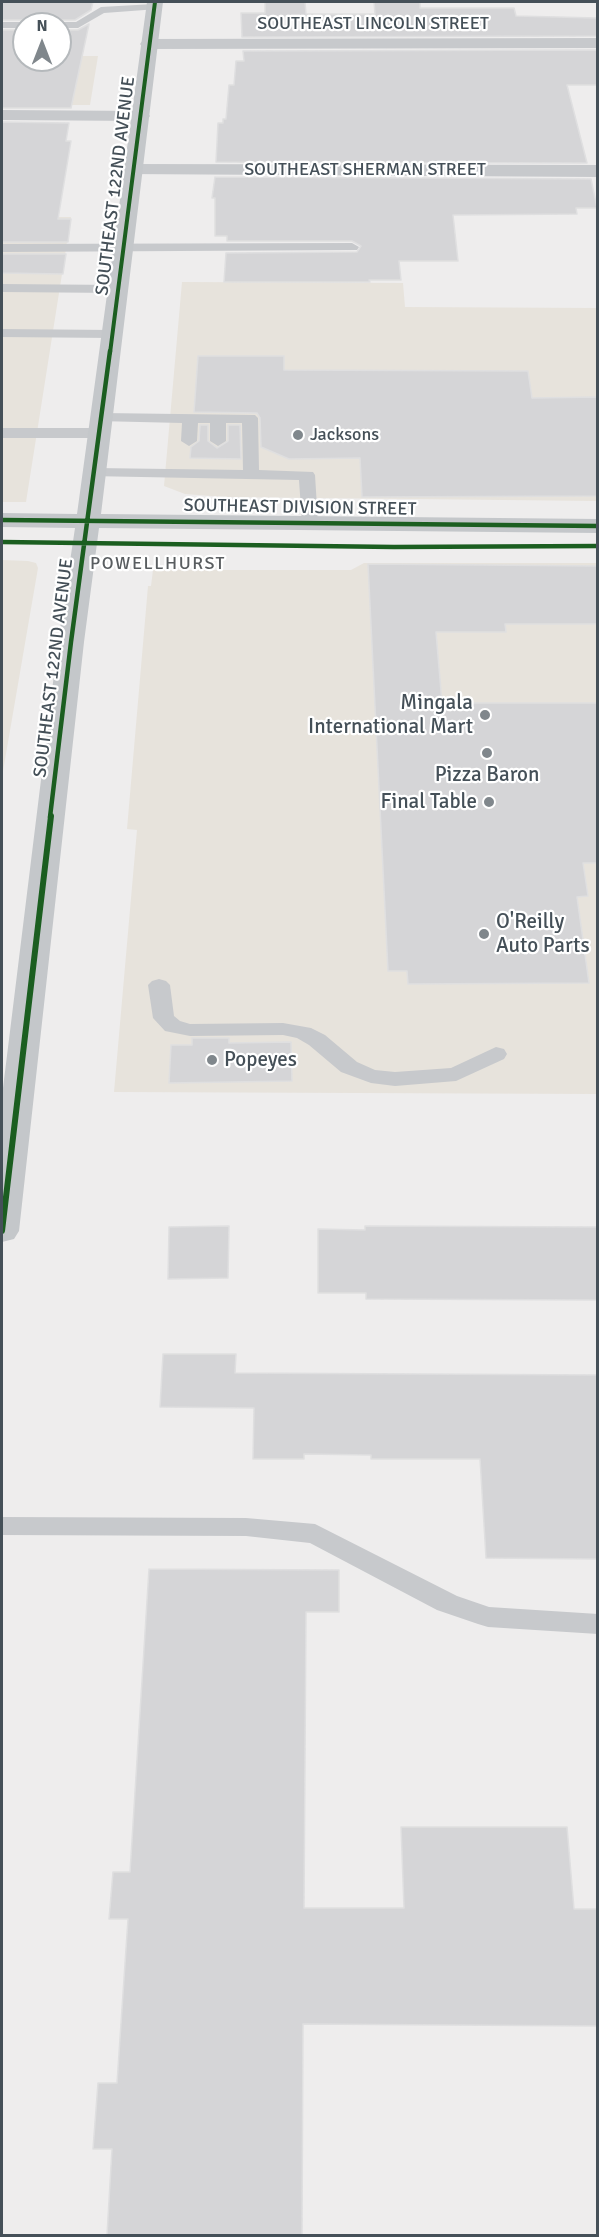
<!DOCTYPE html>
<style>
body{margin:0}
#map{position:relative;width:599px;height:2237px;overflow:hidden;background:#eeeded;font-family:Signika,sans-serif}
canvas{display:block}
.frame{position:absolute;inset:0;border:3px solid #455058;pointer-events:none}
.north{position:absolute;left:12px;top:12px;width:60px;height:60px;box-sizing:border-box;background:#fff;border:2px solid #b5b9bc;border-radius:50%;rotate:0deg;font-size:16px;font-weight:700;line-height:24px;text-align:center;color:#455058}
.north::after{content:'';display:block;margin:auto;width:21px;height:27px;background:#80878c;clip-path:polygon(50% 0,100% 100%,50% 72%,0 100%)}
</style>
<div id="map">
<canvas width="599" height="2237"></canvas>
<div class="frame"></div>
<div class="north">N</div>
</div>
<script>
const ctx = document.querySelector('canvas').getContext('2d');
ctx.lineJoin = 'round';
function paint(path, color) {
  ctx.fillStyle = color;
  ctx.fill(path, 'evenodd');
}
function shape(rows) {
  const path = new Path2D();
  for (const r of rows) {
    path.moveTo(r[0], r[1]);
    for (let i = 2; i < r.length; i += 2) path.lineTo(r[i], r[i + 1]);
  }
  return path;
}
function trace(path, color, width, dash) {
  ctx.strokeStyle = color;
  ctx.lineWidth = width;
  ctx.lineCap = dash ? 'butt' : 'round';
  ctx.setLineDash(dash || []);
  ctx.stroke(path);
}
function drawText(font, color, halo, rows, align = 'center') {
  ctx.font = font + ' Signika,sans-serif';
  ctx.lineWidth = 4.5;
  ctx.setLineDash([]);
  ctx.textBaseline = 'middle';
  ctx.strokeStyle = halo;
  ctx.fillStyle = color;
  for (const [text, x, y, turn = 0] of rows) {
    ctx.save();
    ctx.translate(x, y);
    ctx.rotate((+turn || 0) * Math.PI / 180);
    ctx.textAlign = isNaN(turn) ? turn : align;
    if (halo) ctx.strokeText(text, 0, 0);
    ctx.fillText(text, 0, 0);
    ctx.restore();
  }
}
paint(shape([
 [2,56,24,56,24,60,60,60,60,56,98,56,90,105,20,105,27,76,2,76],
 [2,217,71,217,26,502,2,502],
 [182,282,403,283,405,307,597,308,597,501,224,497,185,494,164,486],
 [2,560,28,561,36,563,38,568,2,777],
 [364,563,597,563,597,1094,114,1092,137,830,127,829,148,586,151,586,153,570,351,570]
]), '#e7e3dc');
const building = shape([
 [2,2,93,2,91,10,75,20,59,20,53,24,31,24,24,20,2,20,2,2],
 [265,2,305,2,306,14,375,14,374,2,420,2,420,8,514,8,516,16,597,18,597,36,242,37,241,13,265,13,265,2],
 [89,24,71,108,2,108,2,30,24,30,24,60,60,60,60,30,78,30,89,24],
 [597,50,597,85,567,85,587,163,216,162,218,123,223,123,223,119,226,119,229,85,234,85,236,61,244,61,243,51,597,50],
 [2,122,69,123,66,141,71,141,58,219,71,219,68,242,2,242,2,122],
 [215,177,591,179,597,208,576,208,577,214,453,215,458,261,399,261,401,280,369,280,370,282,224,282,226,253,357,252,361,246,352,241,227,241,227,236,215,236,215,198,212,198,215,177],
 [2,254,66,254,63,274,2,273,2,254],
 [198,356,284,356,284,370,528,371,532,398,597,397,597,496,362,497,360,458,289,459,261,447,260,418,257,413,194,412,198,356],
 [200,425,208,425,208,441,217,448,228,441,228,425,240,425,241,459,190,458,191,447,199,441,200,425],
 [368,564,597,566,597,624,505,624,506,632,436,632,442,703,597,703,597,863,583,863,588,896,577,897,589,983,408,984,407,971,388,971,368,564],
 [192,1038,229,1038,229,1043,291,1042,292,1081,169,1083,171,1045,192,1045,192,1038],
 [229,1226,228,1278,168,1279,169,1227,229,1226],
 [365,1226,597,1227,597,1300,366,1299,366,1293,318,1293,318,1229,365,1230,365,1226],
 [163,1354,236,1354,235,1373,597,1375,597,1559,486,1558,480,1459,371,1459,371,1455,304,1454,304,1459,253,1459,254,1408,160,1407,163,1354],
 [149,1569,339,1570,339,1612,306,1612,304,1908,404,1908,401,1827,567,1827,574,1909,597,1909,597,2026,303,2024,302,2235,107,2235,112,2149,93,2149,98,2083,117,2083,128,1919,109,1919,113,1872,130,1872,149,1569]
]);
paint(building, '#d5d5d7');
trace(building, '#dfdfe0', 1.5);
paint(shape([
 [154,4,160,7,158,9,104,13,78,28,60,28,60,24,55,24,60,22,76,22,101,7,154,4],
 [2,22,24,22,29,24,24,24,24,28,2,28,2,22],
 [352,243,359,247,357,250,2,252,2,244,352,243],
 [2,284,118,285,125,289,118,293,2,292,2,284],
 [2,329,112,330,119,334,112,338,2,337,2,329],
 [102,413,255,415,258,418,259,470,313,472,315,475,318,523,310,528,302,523,299,480,89,476,87,473,89,470,95,468,243,470,242,423,226,423,226,441,218,446,210,441,210,423,198,423,197,441,189,446,181,441,182,423,97,421,94,418,97,415,102,413],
 [2,428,100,428,108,433,100,438,2,438,2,428],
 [159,979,166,981,170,985,174,1016,180,1021,190,1024,283,1023,311,1028,325,1035,357,1062,375,1070,395,1072,451,1068,496,1047,504,1049,507,1054,504,1059,456,1081,395,1086,371,1083,341,1072,309,1045,297,1038,283,1035,190,1036,165,1031,153,1018,148,985,152,981,159,979],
 [2,1517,246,1518,315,1524,457,1596,489,1607,598,1614,598,1634,488,1627,478,1624,437,1610,310,1543,246,1536,2,1535,2,1517]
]), '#c7c9cc');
paint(shape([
 [598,38,598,48,149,49,143,48,140,44,143,40,149,39,598,38],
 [2,110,141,111,147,112,150,116,147,120,141,121,2,120,2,110],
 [133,164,598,165,598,177,126,174,124,170,126,166,133,164]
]), '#c7c9cc');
paint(shape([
 [147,2,163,2,101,514,598,519,598,533,99,528,84,642,19,1231,14,1239,2,1242,2,1096,58,642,75,528,2,527,2,513,77,514,147,2]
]), '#c4c7ca');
trace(shape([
 [110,353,155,2]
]), '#1b5e20', 4);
trace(shape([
 [2,520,598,526],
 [2,542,394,547,598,546],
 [50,817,71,642,110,351]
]), '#1b5e20', 4.5);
trace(shape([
 [2,1231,51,816]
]), '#1b5e20', 6);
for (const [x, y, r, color] of [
 [298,435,6,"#80878c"],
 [485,715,6,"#80878c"],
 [487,753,6,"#80878c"],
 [489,802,6,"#80878c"],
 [484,934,6,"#80878c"],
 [212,1060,6,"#80878c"]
]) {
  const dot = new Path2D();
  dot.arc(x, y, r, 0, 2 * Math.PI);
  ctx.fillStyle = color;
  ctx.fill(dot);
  trace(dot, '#fff', 2);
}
drawText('18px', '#455058', '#fff', [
 ["SOUTHEAST LINCOLN STREET",373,24],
 ["SOUTHEAST SHERMAN STREET",365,170],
 ["SOUTHEAST 122ND AVENUE",116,186,-83],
 ["SOUTHEAST DIVISION STREET",300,508,1],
 ["SOUTHEAST 122ND AVENUE",54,668,-83]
]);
drawText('18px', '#455058', '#fff', [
 ["Jacksons",310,435]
], 'left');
ctx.letterSpacing = '1.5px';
drawText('18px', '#595d60', '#fff', [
 ["POWELLHURST",158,564]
]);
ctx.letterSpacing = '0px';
drawText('21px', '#455058', '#fff', [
 ["Mingala",473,703],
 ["International Mart",473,727],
 ["Pizza Baron",487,775,"center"],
 ["Final Table",477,802],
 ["O'Reilly",496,922,"left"],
 ["Auto Parts",496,946,"left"],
 ["Popeyes",224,1060,"left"]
], 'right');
</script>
